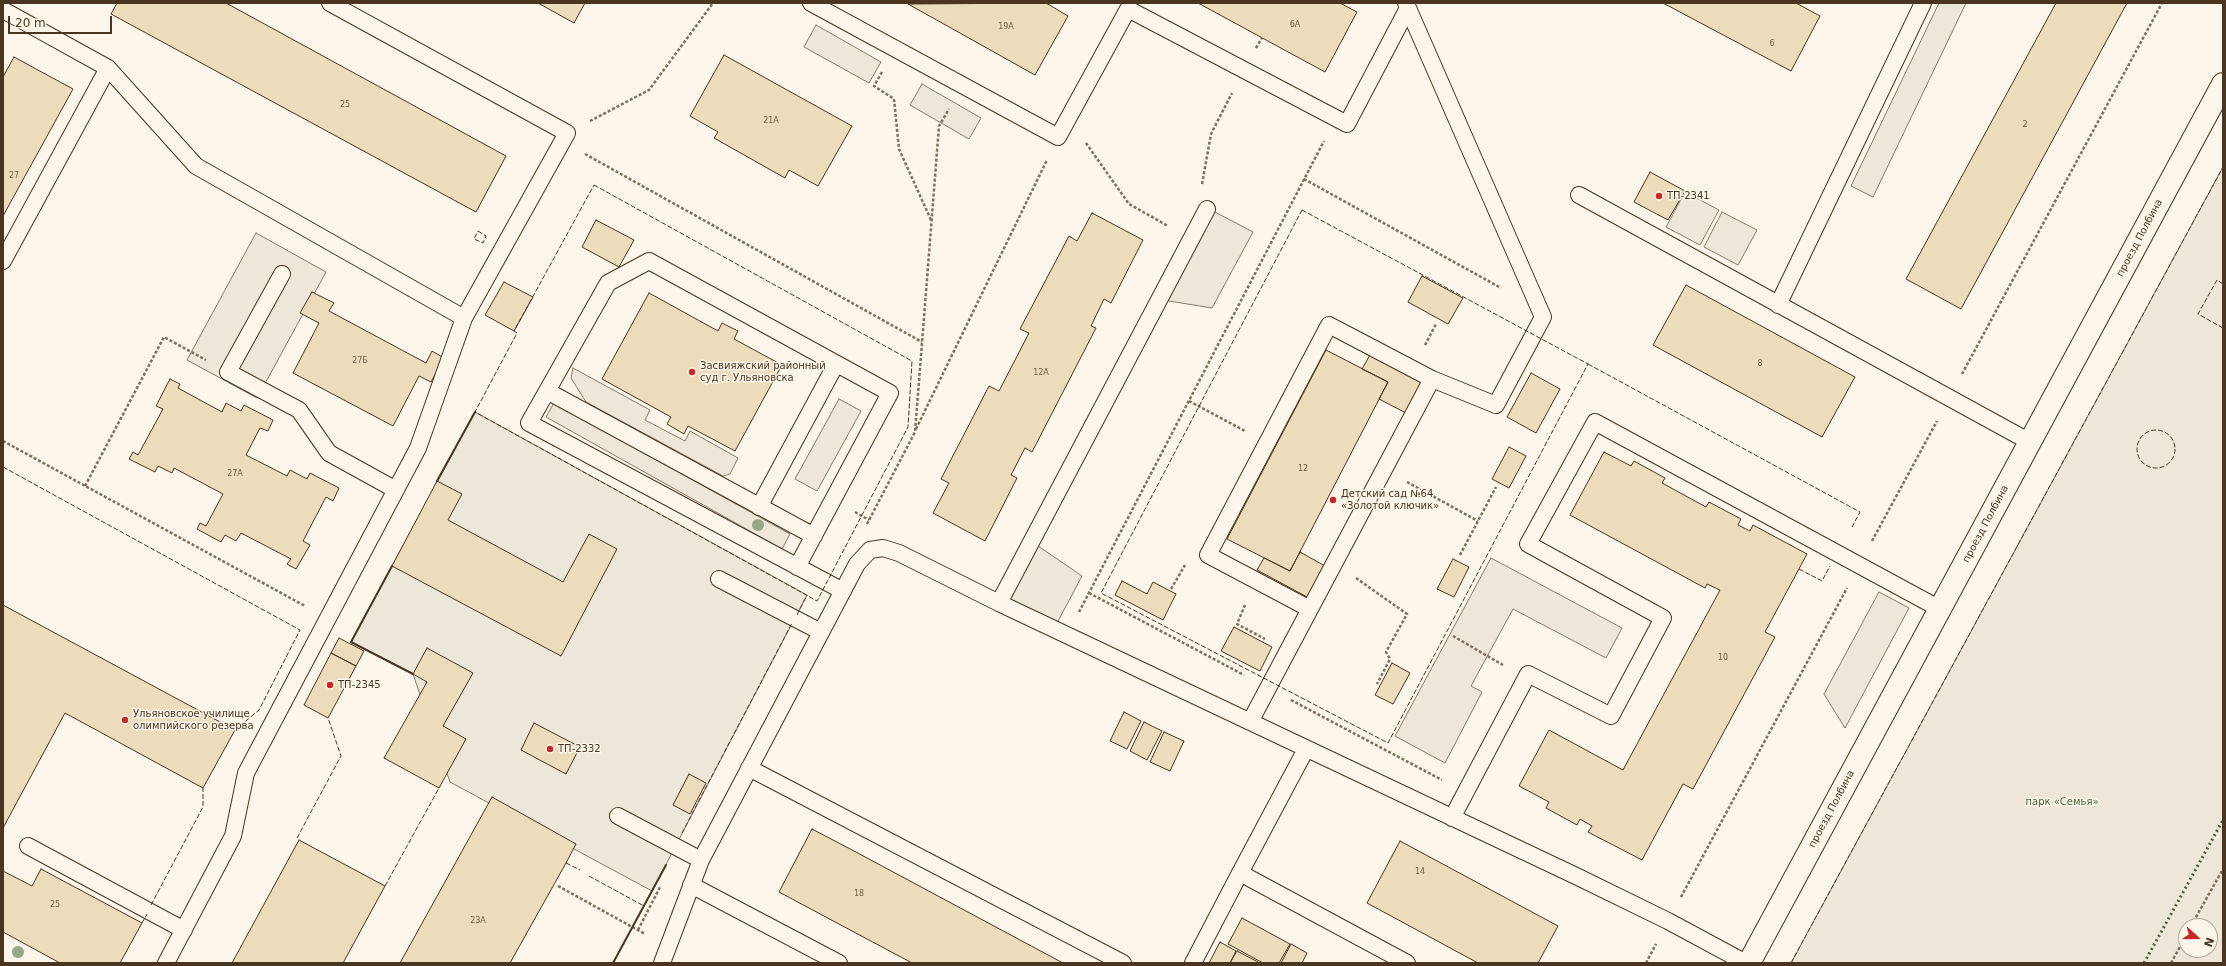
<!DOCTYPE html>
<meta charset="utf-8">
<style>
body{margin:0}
#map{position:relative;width:2226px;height:966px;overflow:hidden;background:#fbf6e9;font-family:"DejaVu Sans",sans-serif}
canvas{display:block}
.frame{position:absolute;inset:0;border:4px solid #4a3520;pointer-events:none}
.north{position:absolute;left:2178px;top:918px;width:40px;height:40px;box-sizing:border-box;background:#fbf6e9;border:1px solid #b4a999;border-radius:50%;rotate:111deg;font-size:11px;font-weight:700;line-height:16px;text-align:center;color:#4a3520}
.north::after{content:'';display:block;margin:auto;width:14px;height:18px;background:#c62828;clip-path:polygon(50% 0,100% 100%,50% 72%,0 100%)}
.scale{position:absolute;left:8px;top:16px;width:104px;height:18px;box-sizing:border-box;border:2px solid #4a3520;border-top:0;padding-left:5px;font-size:12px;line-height:14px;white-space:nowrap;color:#4a3520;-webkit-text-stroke:3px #fbf6e9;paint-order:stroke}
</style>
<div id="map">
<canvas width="2226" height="966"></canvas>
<div class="frame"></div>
<div class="north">N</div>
<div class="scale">20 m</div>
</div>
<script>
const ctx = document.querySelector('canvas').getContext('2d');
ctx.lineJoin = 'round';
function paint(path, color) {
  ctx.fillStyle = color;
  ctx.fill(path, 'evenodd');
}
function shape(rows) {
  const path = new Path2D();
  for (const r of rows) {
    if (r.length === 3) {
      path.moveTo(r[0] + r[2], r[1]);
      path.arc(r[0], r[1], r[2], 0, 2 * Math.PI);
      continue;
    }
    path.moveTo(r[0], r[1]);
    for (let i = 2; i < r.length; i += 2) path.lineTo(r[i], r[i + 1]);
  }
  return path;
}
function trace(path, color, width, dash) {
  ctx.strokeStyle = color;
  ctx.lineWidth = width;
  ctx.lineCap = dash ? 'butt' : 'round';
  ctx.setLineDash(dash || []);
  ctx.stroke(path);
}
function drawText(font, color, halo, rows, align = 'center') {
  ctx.font = font + ' "DejaVu Sans",sans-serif';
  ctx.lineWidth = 3;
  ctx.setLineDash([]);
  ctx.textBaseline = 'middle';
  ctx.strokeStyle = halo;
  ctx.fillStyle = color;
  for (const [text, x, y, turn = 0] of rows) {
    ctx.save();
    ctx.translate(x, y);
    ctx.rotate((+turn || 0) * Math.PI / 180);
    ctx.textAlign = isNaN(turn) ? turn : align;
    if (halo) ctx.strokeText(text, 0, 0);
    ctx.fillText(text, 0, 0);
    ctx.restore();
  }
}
const green = shape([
 [2223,167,2223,963,1791,963,2223,167],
 [2186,926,2210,926,2210,950,2186,950,2186,926],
 [573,368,650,410,645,420,685,441,690,431,738,458,730,474,723,476,586,402,571,378,573,368],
 [839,399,861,411,817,491,795,479,839,399],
 [554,403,790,534,782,549,546,417,554,403],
 [1491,558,1622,628,1606,658,1513,609,1471,686,1482,692,1445,763,1395,736,1491,558]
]);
paint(green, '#ede6d9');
trace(green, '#887966', 1);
const parking = shape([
 [1939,3,1966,3,1873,197,1851,186,1939,3],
 [816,25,881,62,869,83,804,47,816,25],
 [922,84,981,118,969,139,910,105,922,84],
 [1685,192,1719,210,1700,245,1666,227,1685,192],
 [1211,210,1253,232,1212,308,1163,300,1211,210],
 [1722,212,1757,230,1738,265,1704,247,1722,212],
 [256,233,326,272,257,398,187,360,256,233],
 [475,412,807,595,652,891,450,782,413,674,351,642,475,412],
 [1038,546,1082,576,1057,623,1010,599,1038,546],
 [1879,592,1909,608,1845,728,1824,694,1879,592]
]);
paint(parking, '#ede7d9');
trace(parking, '#887966', 1);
const building = shape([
 [117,3,226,3,506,156,476,212,111,14,117,3],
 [538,3,585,3,574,23,538,3],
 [1046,3,1068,16,1035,75,908,4,1046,3],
 [1198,3,1340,3,1357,12,1325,72,1198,3],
 [1663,3,1796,3,1820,16,1791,71,1663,3],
 [2056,3,2127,3,1961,309,1906,279,2056,3],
 [724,55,852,126,818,186,789,170,785,178,714,138,718,132,690,116,724,55],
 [14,57,73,89,3,216,3,77,14,57],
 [1650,172,1685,191,1668,220,1634,202,1650,172],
 [1092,213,1143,240,1111,303,1104,299,1091,326,1096,328,1032,452,1025,448,1011,475,1017,478,985,541,933,513,949,483,941,479,989,386,999,391,1029,333,1020,329,1069,236,1077,241,1092,213],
 [596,220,634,240,619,267,582,247,596,220],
 [1422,276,1463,298,1448,324,1408,302,1422,276],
 [504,282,533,297,514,331,485,315,504,282],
 [1686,285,1855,377,1822,437,1653,345,1686,285],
 [312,292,334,303,329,311,426,363,432,351,444,358,431,382,419,376,393,426,293,373,319,323,300,313,312,292],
 [649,293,718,331,722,323,738,331,734,339,782,365,735,451,688,426,684,434,667,424,671,417,602,379,649,293],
 [1326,350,1388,382,1290,571,1227,539,1326,350],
 [1370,355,1422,383,1406,413,1379,399,1388,382,1362,369,1370,355],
 [1531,373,1560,389,1536,433,1507,417,1531,373],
 [170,379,180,384,178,388,222,412,226,403,241,411,244,405,273,420,268,431,260,428,246,455,287,476,290,470,307,479,310,473,339,488,333,501,326,497,303,541,310,545,296,569,287,564,291,559,241,533,236,541,225,535,221,542,197,529,200,523,206,526,223,494,174,468,172,473,158,466,155,472,129,459,133,452,138,455,163,409,156,406,170,379],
 [1509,447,1526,456,1509,488,1492,479,1509,447],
 [1604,452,1631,466,1634,461,1665,478,1662,483,1706,507,1709,502,1741,519,1738,525,1750,531,1753,525,1807,554,1765,632,1775,637,1693,789,1683,784,1642,860,1588,832,1592,826,1580,819,1577,825,1546,808,1549,802,1519,786,1549,730,1623,770,1720,590,1707,584,1705,588,1570,515,1604,452],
 [437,481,462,494,448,520,563,582,589,534,617,549,561,656,392,566,437,481],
 [1300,552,1325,566,1309,598,1257,570,1264,558,1290,571,1300,552],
 [1453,559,1469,567,1454,597,1437,589,1453,559],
 [1122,581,1147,594,1153,582,1176,594,1163,620,1115,595,1122,581],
 [3,605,235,730,203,788,65,713,3,828,3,605],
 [1234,627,1272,647,1260,671,1221,651,1234,627],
 [339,638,364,651,356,666,331,653,339,638],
 [427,648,473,673,443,726,466,739,439,788,384,758,427,682,413,674,427,648],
 [331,653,356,666,328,718,304,705,331,653],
 [1392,663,1410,673,1393,704,1375,695,1392,663],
 [1124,712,1141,721,1127,749,1110,741,1124,712],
 [1144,722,1162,731,1147,760,1130,751,1144,722],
 [534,723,580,747,566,774,521,750,534,723],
 [1164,732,1184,741,1170,771,1150,762,1164,732],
 [689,774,706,783,690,814,673,805,689,774],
 [492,797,576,844,566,863,510,963,400,963,492,797],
 [812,829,854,851,1063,963,912,963,779,892,812,829],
 [299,840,385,886,343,963,232,963,299,840],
 [1400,841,1558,926,1538,963,1478,963,1367,903,1400,841],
 [41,869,142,923,120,963,60,963,3,932,3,871,32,886,41,869],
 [1242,918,1290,944,1279,963,1263,963,1228,944,1242,918],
 [1220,942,1236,951,1230,963,1209,963,1220,942],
 [1291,944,1307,953,1302,963,1281,963,1291,944],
 [1237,951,1260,963,1230,963,1237,951]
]);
paint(building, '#ecdcbc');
trace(building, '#4a3520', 1);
const service = shape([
 [811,3,1058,137,1128,9,1347,124,1408,8,1406,3],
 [3,10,108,68,196,166,464,318],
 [1579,195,2030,442],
 [3,261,108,68],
 [282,274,228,372,299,410,329,453,396,490],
 [1778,305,1923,3],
 [547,391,814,536],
 [759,507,836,364],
 [797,567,890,393,649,261,608,283,529,423,843,591],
 [719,579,821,632],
 [999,603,1576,876,1668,921,1746,963],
 [1310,609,1208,555,1329,325,1432,379],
 [1250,722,1432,379,1496,405,1543,317,1408,8],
 [749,768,1123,963],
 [618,816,701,860],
 [1452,818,1528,674,1611,716,1663,618,1528,544,1595,422,1940,609],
 [28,846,184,930],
 [1240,873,1306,749],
 [691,885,839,963],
 [166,963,233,836,246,773,418,448,464,318,567,133,330,3],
 [662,963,701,860,857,564,870,550,883,548,899,553,999,603,1207,209],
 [1193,963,1240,873,1407,963]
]);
const minor = shape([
 [1749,963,2223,84]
]);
trace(service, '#4a3520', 18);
trace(minor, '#4a3520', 24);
trace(shape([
 [1256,48,1262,38],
 [882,72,874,86,894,99,899,149,931,220],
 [590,121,649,90,713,3],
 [1086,143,1129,204,1168,226],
 [585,154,922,342],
 [1304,179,1501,288],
 [1202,184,1211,134,1232,93],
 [1425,345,1436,324],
 [1962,374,2162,3],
 [1189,401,1245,431],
 [916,429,1047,160],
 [3,441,305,606],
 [1407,482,1478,521],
 [85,486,164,337,206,360],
 [855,512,869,520],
 [867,524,915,432,939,126,949,109],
 [1872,541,1937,421],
 [1460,555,1496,487],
 [1356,578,1407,614,1386,652,1390,659,1377,684],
 [1171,589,1185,565],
 [1089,593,1244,675],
 [1245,605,1237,624,1265,639],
 [1079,612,1324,141],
 [1453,636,1503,665],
 [1291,700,1442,780],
 [558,886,645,934],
 [1681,897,1847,588],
 [2191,926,2223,869],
 [638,930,660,887],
 [1646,963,1656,944],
 [2171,963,2186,936]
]), '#7f6f5c', 2.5, [3, 2]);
trace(service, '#fbf6e9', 16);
trace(minor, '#fbf6e9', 22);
trace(shape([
 [2144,963,2223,820]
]), '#436837', 3, [2, 3]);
trace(shape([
 [594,185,912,361,908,427,817,601,475,412,517,333,514,331,594,185],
 [1302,210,1588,364,1388,743,1101,593,1302,210],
 [478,231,486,236,483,243,474,239,478,231],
 [2223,284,2217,280,2198,314,2223,328],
 [1588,364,1860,512,1852,527],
 [2156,449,19],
 [3,467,300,630,259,710,235,730],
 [1799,569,1822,581,1830,566],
 [797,615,807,595],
 [682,833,792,623],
 [297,838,341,756,328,718],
 [566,863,580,870],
 [589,876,644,906],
 [385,886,439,788],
 [151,905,203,807,203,788],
 [142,923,147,914],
 [1791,963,2223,167]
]), '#4a3520', 1, [5, 2]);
trace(shape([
 [437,481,475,412],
 [392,566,351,642,413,674],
 [613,963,666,865]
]), '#4a3520', 2);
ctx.fillStyle = '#96a887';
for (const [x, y] of [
 [758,525],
 [18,952]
]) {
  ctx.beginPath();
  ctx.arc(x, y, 6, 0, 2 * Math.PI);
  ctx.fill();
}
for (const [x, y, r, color] of [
 [1659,196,4,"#c62828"],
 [692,372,4,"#c62828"],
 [1333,500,4,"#c62828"],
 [330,685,4,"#c62828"],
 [125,720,4,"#c62828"],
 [550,749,4,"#c62828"]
]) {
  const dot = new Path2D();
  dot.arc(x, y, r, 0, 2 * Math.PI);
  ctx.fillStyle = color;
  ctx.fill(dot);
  trace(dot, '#fbf6e9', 1.5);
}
drawText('8px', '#725f47', null, [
 ["6А",1295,25],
 ["19А",1006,27],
 ["6",1772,44],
 ["25",345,105],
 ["21А",771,121],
 ["2",2025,125],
 ["27",14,176],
 ["27Б",360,361],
 ["8",1760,364],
 ["12А",1041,373],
 ["12",1303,469],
 ["27А",235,474],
 ["10",1723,658],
 ["14",1420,872],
 ["18",859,894],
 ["25",55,905],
 ["23А",478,921]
]);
drawText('10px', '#4a3520', '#fbf6e9', [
 ["ТП-2341",1667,196],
 ["Засвияжский районный",700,366],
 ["суд г. Ульяновска",700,378],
 ["Детский сад №64",1341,494],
 ["«Золотой ключик»",1341,506],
 ["ТП-2345",338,685],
 ["Ульяновское училище",133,714],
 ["олимпийского резерва",133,726],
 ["ТП-2332",558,749]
], 'left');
drawText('10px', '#4a3520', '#fbf6e9', [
 ["проезд Полбина",2140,238,-62],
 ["проезд Полбина",1986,524,-62],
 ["проезд Полбина",1832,809,-62]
]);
drawText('10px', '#436837', '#fbf6e9', [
 ["парк «Семья»",2062,802]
]);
</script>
